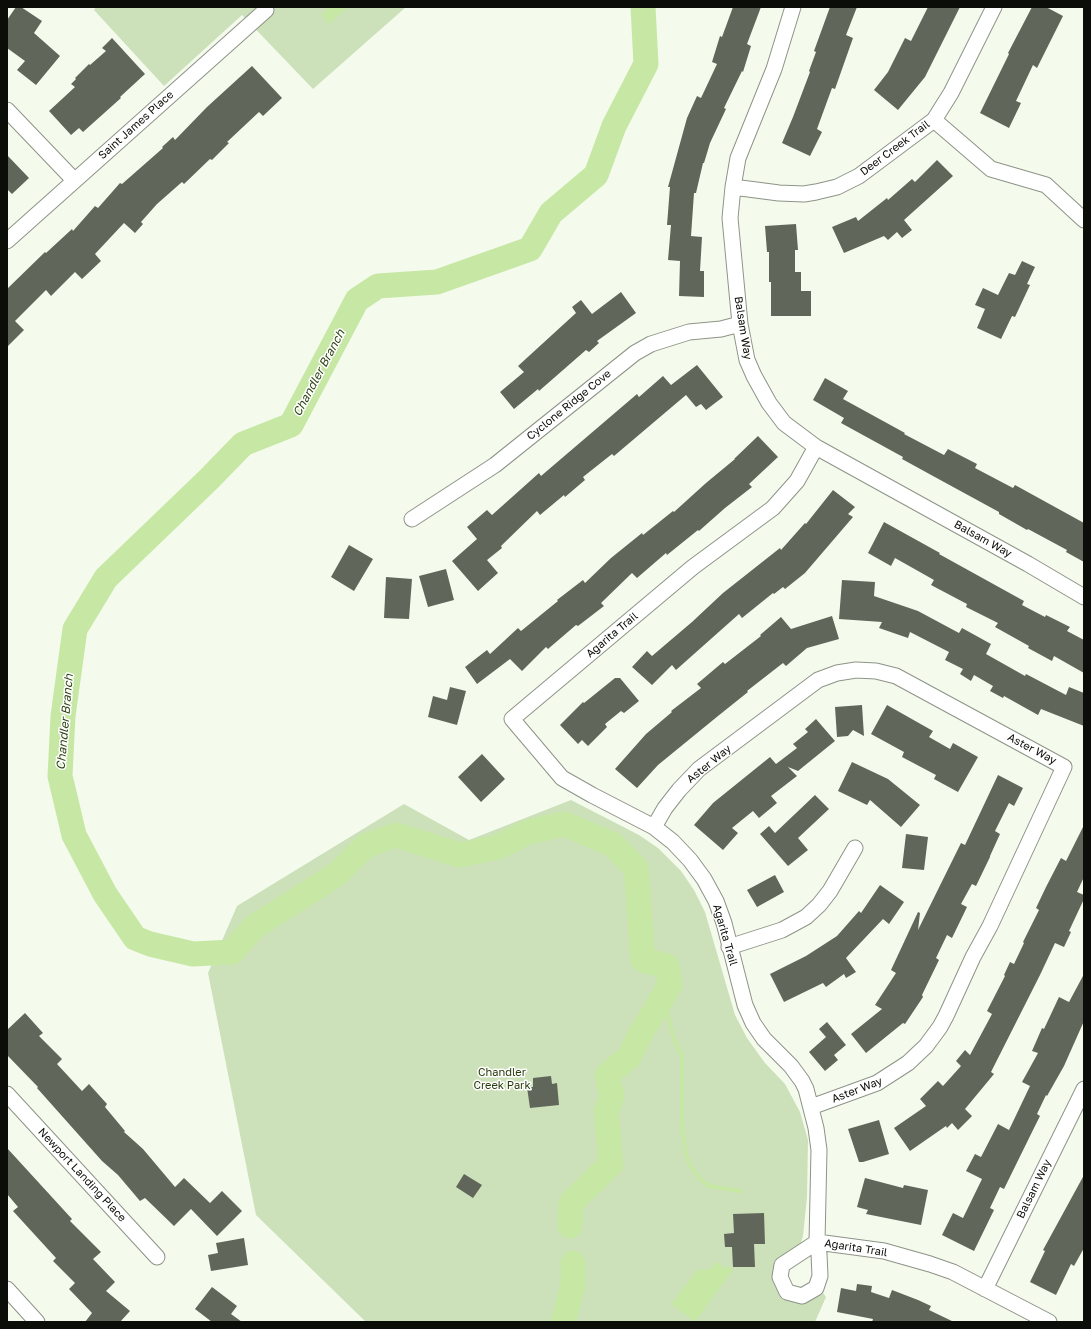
<!DOCTYPE html>
<style>
body{margin:0}
#map{position:relative;width:1091px;height:1329px;overflow:hidden;background:#f4fbed;font-family:"Golos Text",sans-serif}
canvas{display:block}
.frame{position:absolute;inset:0;border:8px solid #0b0d08;pointer-events:none}
</style>
<div id="map">
<canvas width="1091" height="1329"></canvas>
<div class="frame"></div>
</div>
<script>
const ctx = document.querySelector('canvas').getContext('2d');
ctx.lineJoin = 'round';
function paint(path, color) {
  ctx.fillStyle = color;
  ctx.fill(path, 'evenodd');
}
function shape(rows) {
  const path = new Path2D();
  for (const r of rows) {
    path.moveTo(r[0], r[1]);
    for (let i = 2; i < r.length; i += 2) path.lineTo(r[i], r[i + 1]);
  }
  return path;
}
function trace(path, color, width, dash) {
  ctx.strokeStyle = color;
  ctx.lineWidth = width;
  ctx.lineCap = dash ? 'butt' : 'round';
  ctx.setLineDash(dash || []);
  ctx.stroke(path);
}
function drawText(font, color, halo, rows, align = 'center') {
  ctx.font = font + ' "Golos Text",sans-serif';
  ctx.lineWidth = 3;
  ctx.setLineDash([]);
  ctx.textBaseline = 'middle';
  ctx.strokeStyle = halo;
  ctx.fillStyle = color;
  for (const [text, x, y, turn = 0] of rows) {
    ctx.save();
    ctx.translate(x, y);
    ctx.rotate((+turn || 0) * Math.PI / 180);
    ctx.textAlign = isNaN(turn) ? turn : align;
    if (halo) ctx.strokeText(text, 0, 0);
    ctx.fillText(text, 0, 0);
    ctx.restore();
  }
}
paint(shape([
 [96,7,406,7,313,89,242,15,164,86,94,10],
 [571,800,639,835,658,848,681,871,694,890,705,912,735,1015,747,1038,765,1063,785,1084,800,1112,808,1140,807,1197,803,1236,800,1246,785,1255,783,1293,821,1290,826,1297,815,1322,366,1322,256,1215,208,973,237,906,404,804,469,840]
]), '#cce0b9');
paint(shape([
 [330,7,347,7,347,8,329,24,321,15],
 [716,1261,725,1268,728,1266,733,1270,695,1322,671,1304,697,1270,707,1270,712,1267]
]), '#c7e8a5');
trace(shape([
 [663,996,674,1040,682,1057,682,1125,685,1150,689,1164,700,1179,709,1186,741,1191]
]), '#c7e8a5', 4);
trace(shape([
 [570,1226,571,1203,611,1164,606,1111,612,1096,607,1075,629,1057,640,1035,670,985,667,966,643,960,636,868,612,844,564,824,528,832,498,847,460,855,396,835,365,846,337,874,254,927,232,952,193,954,150,944,135,938,105,894,74,835,60,776,63,716,75,629,106,578,209,479,243,444,291,425,357,300,378,286,437,282,530,249,551,213,596,175,614,126,646,64,643,7],
 [563,1322,573,1286,573,1263]
]), '#c7e8a5', 25);
paint(shape([
 [16,7,21,7,42,21,34,33,60,56,36,85,17,70,25,61,7,48,7,20],
 [733,7,761,7,747,44,751,46,743,72,742,71,724,108,726,109,710,143,704,163,703,163,696,193,694,193,691,236,702,237,700,271,704,271,704,297,679,296,680,261,668,260,671,225,667,225,670,187,668,187,687,118,697,96,701,98,717,64,712,62,720,36,722,37],
 [830,7,857,7,846,35,853,38,835,89,832,88,817,129,822,132,810,156,782,143,793,117,810,72,809,71,816,52,814,51],
 [928,7,960,7,925,77,898,110,874,90,888,72,905,38,911,41],
 [1032,7,1046,7,1063,16,1037,68,1033,65,1016,101,1021,103,1009,128,980,113,1009,54,1008,53],
 [112,38,145,74,120,97,121,98,83,132,79,128,71,135,49,111,75,87,71,84,76,79,75,78,89,64,90,65,106,51,102,48],
 [252,66,282,98,263,116,259,112,227,142,229,143,212,160,210,159,184,184,182,182,157,204,141,222,143,224,135,233,124,223,95,254,101,261,82,279,75,272,51,296,46,290,15,321,24,330,7,347,7,289,45,252,46,253,72,229,73,231,95,206,98,208,120,183,122,184,163,148,162,147,173,137,175,140,207,107],
 [7,155,29,178,12,194,7,189],
 [937,160,953,176,904,220,912,230,902,238,897,232,888,240,884,236,844,253,832,227,856,217,858,221,887,198,888,200,912,179,915,182],
 [796,224,798,250,795,250,795,272,801,272,801,291,811,291,811,316,771,316,771,282,769,282,769,252,767,252,765,226],
 [1022,261,1035,267,1027,284,1030,285,1015,317,1012,316,1001,339,977,328,985,309,975,305,983,288,998,295,1009,273,1015,275],
 [621,292,636,313,597,341,599,343,589,352,586,350,539,391,538,389,514,409,500,392,524,372,518,366,576,313,572,307,581,300,592,314],
 [697,365,723,397,706,410,701,404,696,407,686,395,614,456,612,454,583,477,585,480,565,497,564,495,540,515,537,511,501,546,502,548,487,560,498,573,478,591,452,561,477,539,467,527,487,510,492,515,539,473,541,476,637,394,639,397,663,376,671,385],
 [825,378,848,391,843,399,905,433,904,434,944,455,948,449,977,464,975,468,1013,488,1015,485,1084,523,1084,562,1066,552,1067,550,1028,529,1027,530,999,514,999,512,933,476,902,459,903,457,841,423,844,418,813,400],
 [758,436,778,457,749,484,752,487,725,508,699,531,698,530,667,555,666,553,637,578,632,573,601,603,604,606,578,626,576,625,548,649,546,647,522,671,510,659,477,684,465,667,487,650,490,654,518,628,521,631,558,601,557,600,583,580,585,583,611,558,642,533,643,535,673,511,674,512,706,483,735,459,734,459],
 [833,490,855,507,848,514,853,517,805,573,785,589,783,587,774,594,773,593,742,618,739,614,676,670,672,665,652,685,632,667,647,651,652,656,692,622,723,593,780,548,781,550,805,523,806,524],
 [884,522,940,553,939,554,1024,601,1022,605,1045,617,1046,615,1070,627,1067,631,1084,640,1084,673,1054,656,1052,661,1028,648,1029,646,995,627,998,623,966,607,967,604,931,585,934,580,895,558,891,566,868,553],
 [349,545,373,559,354,591,331,577],
 [446,569,454,600,428,607,419,576],
 [386,577,412,579,409,619,384,618],
 [842,580,875,582,874,596,918,611,959,633,962,628,991,644,986,654,1025,676,1026,674,1066,695,1069,687,1084,693,1084,726,1041,709,1038,715,1004,696,1003,698,990,691,993,686,974,675,971,681,960,674,963,669,945,660,949,652,910,632,908,638,879,628,882,622,839,619],
 [832,616,839,639,807,648,786,666,783,663,747,691,748,692,718,716,658,765,637,788,615,769,646,734,672,712,671,711,701,688,697,684,723,662,725,664,761,636,760,635,781,617,791,629],
 [615,678,620,678,639,701,624,713,621,711,605,724,607,727,588,746,582,740,578,744,560,725,583,702,584,703],
 [450,687,466,691,457,725,428,717,433,696,447,700],
 [862,705,864,736,853,730,848,736,837,737,835,707],
 [887,705,933,731,929,737,950,749,953,743,978,757,958,792,934,779,936,775,902,757,904,752,871,734],
 [816,719,835,741,798,771,788,767,797,776,771,796,777,803,759,818,753,811,732,828,738,833,723,850,694,825,713,803,770,757,776,764,797,748,793,744,808,732,805,729],
 [482,754,505,779,481,802,458,777],
 [852,762,888,779,920,805,901,827,870,800,867,805,838,791],
 [998,775,1023,788,1014,806,1009,803,995,831,1000,834,990,856,990,857,976,886,972,884,961,904,967,907,952,938,947,935,936,958,939,960,922,995,923,997,905,1024,903,1023,866,1053,851,1034,882,1009,875,1005,896,973,891,970,918,912,920,913,918,930,961,843,965,845],
 [815,795,829,809,798,838,808,850,788,866,760,834,769,826,775,833],
 [1084,825,1084,877,1077,892,1084,895,1084,899,1069,931,1071,932,1064,947,1055,943,1040,975,991,1072,994,1074,965,1109,972,1116,958,1130,952,1123,947,1128,946,1126,910,1151,894,1128,926,1106,920,1099,938,1081,943,1086,961,1066,956,1061,965,1050,970,1055,992,1014,987,1011,1005,976,1004,975,1010,962,1014,964,1024,943,1023,942,1039,910,1036,908,1046,887,1061,858,1066,861],
 [906,834,928,837,924,870,902,868],
 [775,875,784,892,757,907,747,890],
 [880,885,904,902,889,924,883,919,846,958,856,972,846,978,844,974,826,987,823,983,784,1002,770,974,806,956,837,936,859,911,861,913],
 [1084,974,1084,1021,1064,1066,1047,1096,1046,1095,1037,1114,1040,1116,1033,1130,1004,1189,1000,1187,990,1208,994,1210,974,1251,942,1235,953,1213,963,1218,982,1179,966,1171,975,1154,981,1157,998,1124,1009,1130,1030,1086,1022,1082,1038,1053,1032,1051,1042,1028,1044,1029,1059,997,1069,1002],
 [25,1013,43,1033,39,1036,62,1059,57,1064,82,1091,89,1084,107,1104,105,1107,125,1131,124,1132,143,1149,175,1187,184,1178,210,1203,222,1191,242,1211,217,1236,191,1209,174,1226,145,1198,140,1201,118,1175,102,1161,37,1088,38,1087,7,1055,7,1030],
 [827,1022,846,1045,834,1055,838,1060,825,1071,809,1052,826,1037,819,1029],
 [551,1076,552,1084,557,1083,559,1105,530,1108,527,1087,533,1087,533,1078],
 [879,1120,889,1154,863,1162,859,1162,848,1129],
 [7,1148,72,1219,70,1221,101,1252,93,1259,115,1282,106,1291,130,1311,120,1322,85,1322,92,1313,69,1289,75,1283,53,1261,56,1258,13,1211,18,1207,7,1194],
 [464,1174,482,1185,473,1198,456,1187],
 [1084,1175,1084,1248,1074,1266,1071,1264,1056,1295,1030,1282,1045,1251,1043,1250],
 [865,1178,903,1188,904,1185,928,1190,921,1225,866,1214,868,1210,857,1207],
 [764,1213,765,1244,754,1244,755,1267,733,1267,732,1247,725,1247,724,1234,734,1233,733,1214],
 [244,1238,248,1265,211,1271,208,1255,218,1253,216,1243],
 [857,1284,872,1286,871,1292,889,1298,892,1290,918,1300,931,1306,929,1310,954,1322,872,1322,873,1319,837,1312,841,1288,856,1291],
 [212,1287,237,1306,231,1314,242,1322,212,1322,195,1309]
]), '#60675a');
const minor = shape([
 [793,7,774,69,738,158,733,187,730,218,740,324,747,360,754,376,769,403,784,423,816,447,1028,564,1084,597],
 [7,110,74,180],
 [934,120,991,169,1046,185,1084,220],
 [733,187,779,193,804,194,816,192,837,187,859,176,934,120,951,93,994,7],
 [7,241,266,10],
 [816,447,797,481,773,508,693,567,512,719,562,778,592,795,654,827,673,842,690,860,704,879,716,901,724,923,745,1005,753,1023,764,1039,791,1066,802,1081,806,1089,816,1128,819,1150,817,1242,884,1251,930,1264,953,1272,1049,1322],
 [412,519,495,465,635,353,651,344,689,332,721,329,740,324],
 [654,827,665,808,679,790,699,769,818,680,837,673,856,670,876,671,896,676,1064,767,990,926,973,957,946,1016,940,1027,926,1046,908,1063,877,1083,811,1107],
 [729,947,782,930,806,917,819,905,830,891,855,848],
 [7,1094,157,1257],
 [817,1242,819,1254,820,1276,816,1288,802,1296,787,1292,780,1277,782,1265,817,1242],
 [7,1289,37,1322],
 [985,1289,1084,1089]
]);
trace(minor, '#8d9487', 17);
trace(minor, '#fff', 15);
drawText('11px', '#0b0d08', '#fff', [
 ["Saint James Place",136,125,-42],
 ["Deer Creek Trail",895,148,-37],
 ["Balsam Way",743,328,81],
 ["Cyclone Ridge Cove",569,405,-39],
 ["Balsam Way",983,539,29],
 ["Agarita Trail",612,635,-40],
 ["Aster Way",1032,749,28],
 ["Aster Way",709,764,-39],
 ["Agarita Trail",725,935,74],
 ["Aster Way",857,1090,-21],
 ["Newport Landing Place",82,1175,47],
 ["Balsam Way",1034,1189,-64],
 ["Agarita Trail",856,1248,9]
]);
drawText('11px', '#283b0c', '#fff', [
 ["Chandler",502,1073],
 ["Creek Park",502,1086]
]);
drawText('italic 12px', '#304516', '#fff', [
 ["Chandler Branch",319,373,-62],
 ["Chandler Branch",65,722,-85]
]);
</script>
